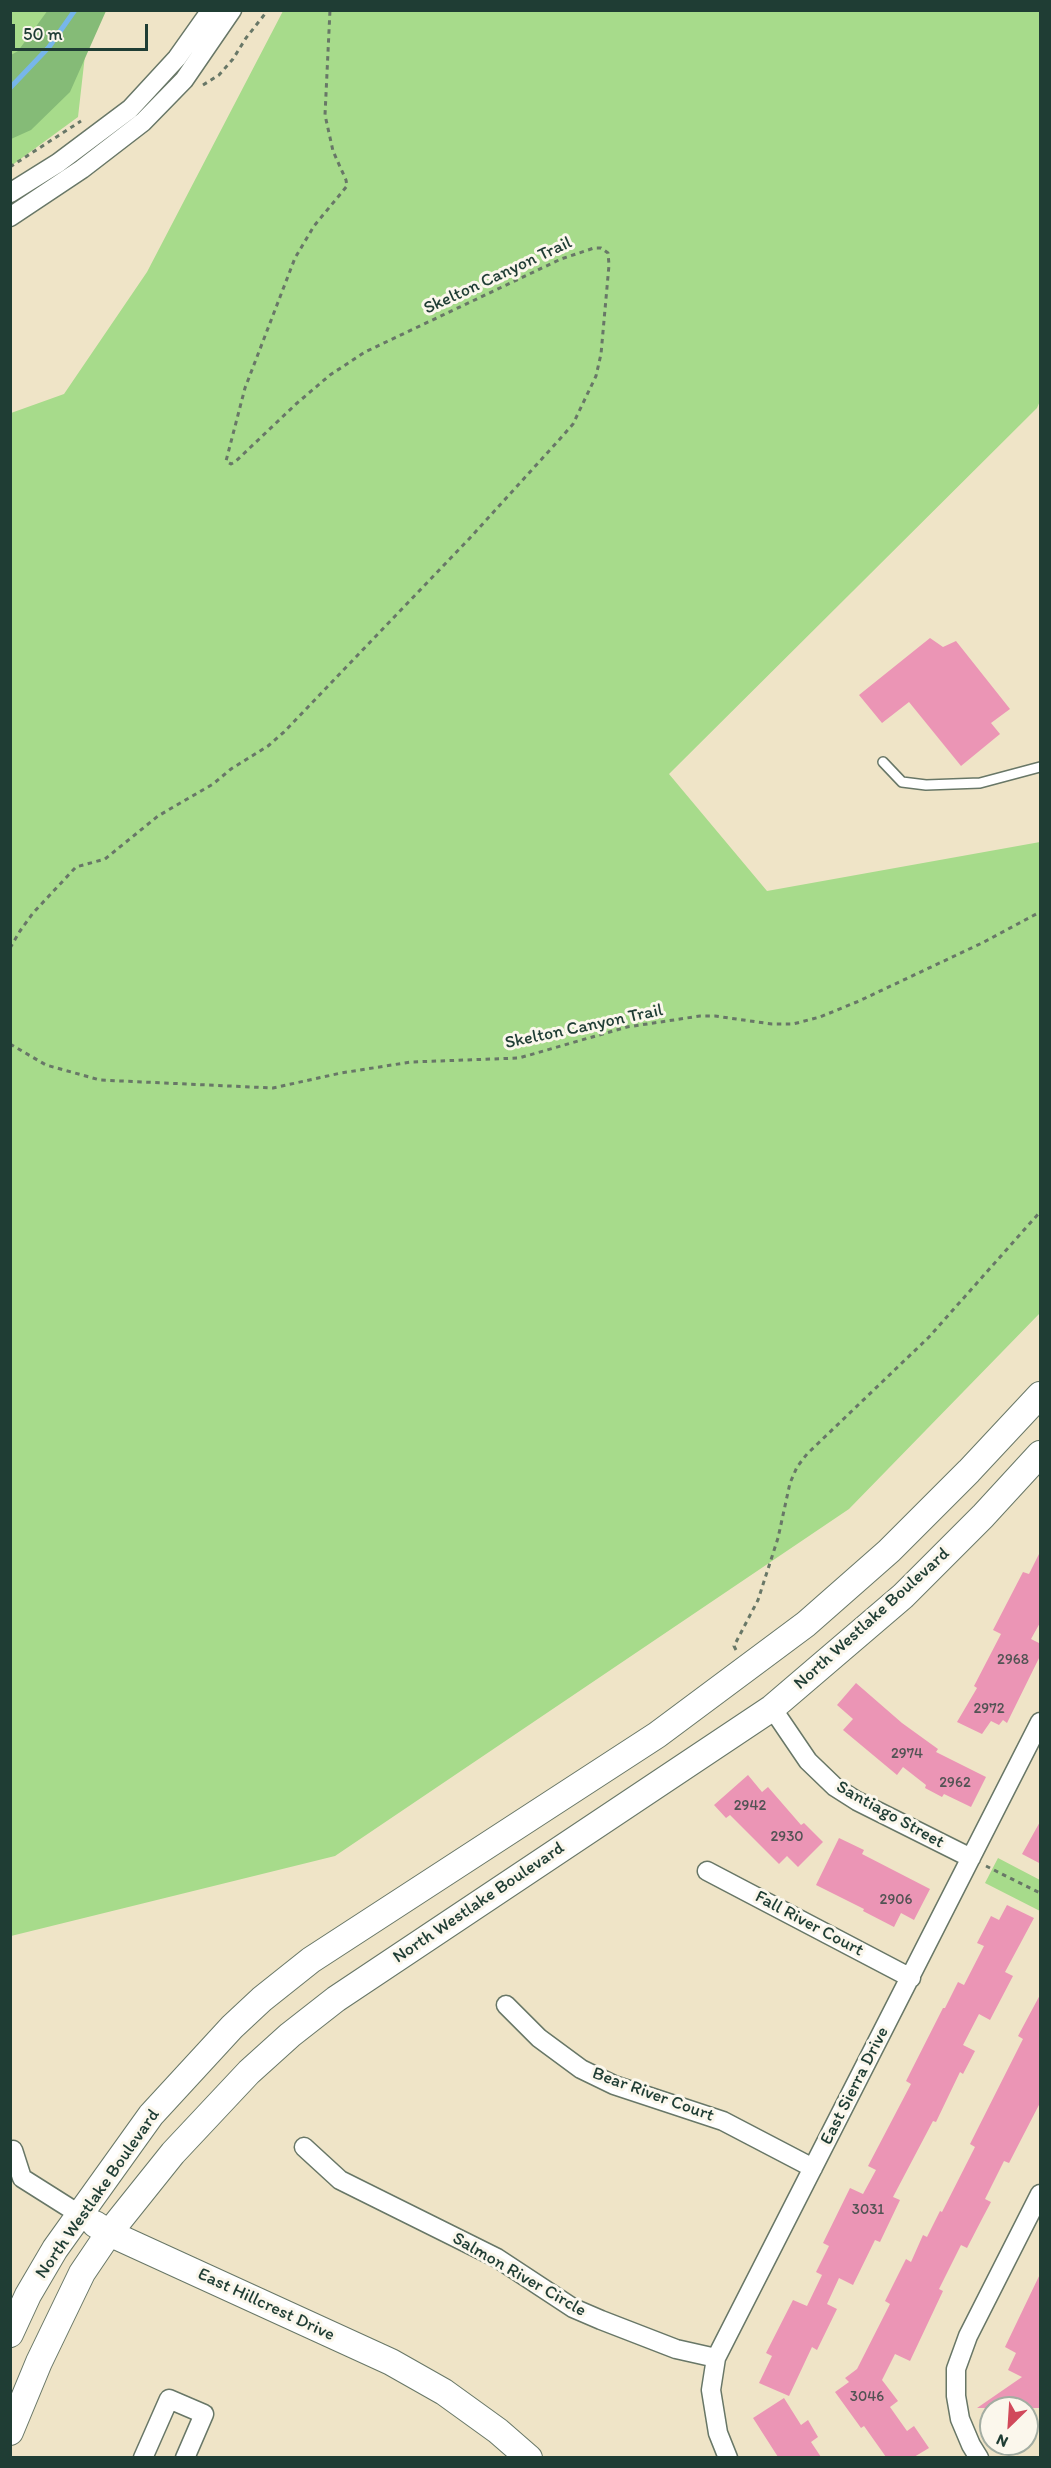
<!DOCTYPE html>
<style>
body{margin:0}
#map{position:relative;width:1051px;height:2468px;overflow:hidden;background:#efe4c7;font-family:Itim,sans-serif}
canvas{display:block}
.frame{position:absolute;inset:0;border:12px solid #1f3d34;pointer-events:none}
.north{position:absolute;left:979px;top:2396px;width:60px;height:60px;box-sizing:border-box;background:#fbf7ec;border:2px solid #a3ada2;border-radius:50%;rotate:205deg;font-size:16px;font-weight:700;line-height:24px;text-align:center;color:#1f3d34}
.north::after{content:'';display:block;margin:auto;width:21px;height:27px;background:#d1495b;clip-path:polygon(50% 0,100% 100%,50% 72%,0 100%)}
.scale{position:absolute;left:12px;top:24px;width:136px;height:27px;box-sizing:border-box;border:3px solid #1f3d34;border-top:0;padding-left:8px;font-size:18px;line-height:21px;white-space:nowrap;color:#1f3d34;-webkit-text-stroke:4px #fbf7ec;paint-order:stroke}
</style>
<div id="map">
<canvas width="1051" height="2468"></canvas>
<div class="frame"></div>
<div class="north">N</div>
<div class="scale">50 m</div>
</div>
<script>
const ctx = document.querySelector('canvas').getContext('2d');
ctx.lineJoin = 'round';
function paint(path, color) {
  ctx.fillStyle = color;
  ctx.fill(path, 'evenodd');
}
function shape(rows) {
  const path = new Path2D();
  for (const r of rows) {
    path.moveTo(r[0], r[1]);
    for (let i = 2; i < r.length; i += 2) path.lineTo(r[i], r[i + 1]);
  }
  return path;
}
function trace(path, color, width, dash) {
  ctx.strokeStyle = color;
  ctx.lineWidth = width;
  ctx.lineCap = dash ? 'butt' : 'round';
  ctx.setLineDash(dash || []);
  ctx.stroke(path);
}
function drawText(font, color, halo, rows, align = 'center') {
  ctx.font = font + ' Itim,sans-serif';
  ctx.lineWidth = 6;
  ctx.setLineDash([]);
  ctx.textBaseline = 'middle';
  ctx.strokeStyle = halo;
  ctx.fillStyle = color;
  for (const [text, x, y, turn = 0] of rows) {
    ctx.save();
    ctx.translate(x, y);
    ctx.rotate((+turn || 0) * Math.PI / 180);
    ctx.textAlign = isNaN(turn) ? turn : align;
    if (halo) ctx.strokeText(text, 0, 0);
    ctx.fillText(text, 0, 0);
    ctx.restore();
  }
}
paint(shape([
 [11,11,90,11,78,117,11,166],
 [283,11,1040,11,1040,401,1037,408,669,774,767,891,1040,842,1040,1313,849,1509,335,1856,11,1936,11,413,64,394,147,272],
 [998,1858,1040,1880,1040,1911,985,1883]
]), '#a7db8b');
paint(shape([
 [48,10,106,11,70,92,31,130,11,139,11,55,18,51]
]), '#85bb77');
trace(shape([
 [10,88,49,47,75,10]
]), '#77b6eb', 5);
paint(shape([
 [930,638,943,647,956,641,1010,709,991,723,1000,734,961,766,909,702,882,723,859,695],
 [1041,1550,1041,1621,1031,1639,1041,1644,1041,1654,1007,1723,1003,1720,999,1725,991,1721,982,1734,957,1722,977,1688,974,1686,1001,1634,993,1630,1023,1572,1029,1574],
 [856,1683,902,1723,938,1749,936,1752,986,1777,971,1807,944,1794,942,1797,925,1788,926,1785,903,1767,897,1775,843,1730,853,1719,837,1705],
 [748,1775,762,1792,768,1787,801,1825,804,1823,823,1842,798,1867,787,1856,779,1864,730,1815,726,1818,714,1805],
 [1041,1820,1041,1864,1022,1854],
 [839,1838,864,1850,862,1854,930,1889,914,1920,901,1913,894,1927,863,1911,864,1909,816,1885],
 [1007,1905,1034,1918,1005,1972,1013,1976,990,2020,979,2014,963,2045,975,2051,963,2074,960,2072,936,2122,933,2121,893,2197,900,2200,880,2242,875,2240,853,2285,839,2278,827,2304,837,2309,817,2350,812,2347,789,2396,759,2383,772,2356,766,2353,793,2300,807,2306,822,2275,816,2272,829,2246,823,2243,850,2188,863,2194,876,2170,868,2166,911,2084,906,2081,943,2008,945,2008,958,1982,964,1985,984,1946,977,1943,991,1916,999,1920],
 [1041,1993,1041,2101,1009,2163,1004,2161,985,2199,991,2202,982,2219,967,2248,961,2245,939,2289,943,2291,910,2361,895,2354,882,2380,898,2401,890,2407,907,2431,914,2426,929,2448,914,2457,886,2457,864,2426,861,2428,835,2392,849,2382,845,2378,857,2369,890,2304,885,2301,906,2259,911,2262,923,2235,927,2237,940,2211,942,2212,975,2147,970,2144,1023,2039,1018,2036],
 [1041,2272,1041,2408,977,2408,1022,2377,1008,2370,1016,2353,1005,2347],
 [784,2398,801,2425,808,2420,818,2437,811,2442,821,2457,778,2457,753,2418]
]), '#eb95b5');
const service = shape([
 [883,762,902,782,926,785,980,783,1040,767]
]);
const minor = shape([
 [10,193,58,163,130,109,177,58,211,10],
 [10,217,82,169,143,122,184,80,232,10],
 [772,1708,808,1761,835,1787,857,1801,971,1858],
 [707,1871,911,1978],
 [506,2005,539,2038,581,2069,614,2085,723,2121,813,2168],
 [304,2147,340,2180,497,2258,573,2308,601,2320,676,2349,716,2358],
 [13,2150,22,2178,79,2214],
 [143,2458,169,2399,204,2414,185,2458],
 [728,2458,718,2433,711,2390,716,2358,1040,1722],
 [979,2458,971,2445,960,2419,956,2396,956,2369,968,2336,1040,2194]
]);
const secondary = shape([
 [95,2224,109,2233,391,2362,444,2392,498,2431,529,2458],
 [10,2334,28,2295,55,2249,151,2115,232,2027,262,1999,311,1960,657,1735,806,1624,889,1551,969,1471,1040,1395],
 [10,2432,39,2362,82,2273,109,2233,173,2153,249,2072,290,2035,336,1999,772,1708,903,1596,983,1516,1040,1454]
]);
trace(service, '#687767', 12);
trace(minor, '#687767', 21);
trace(secondary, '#687767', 28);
trace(shape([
 [203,85,219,75,233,59,246,38,268,10],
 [10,167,81,121],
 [10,948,20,931,33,913,76,867,105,859,158,816,213,784,231,769,268,746,284,732,469,539,559,440,573,424,596,376,601,354,609,265,608,253,601,248,594,248,561,259,365,352,330,375,296,404,235,462,231,464,226,461,245,388,295,258,314,226,347,186,346,180,333,151,325,115,330,10],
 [10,1044,46,1065,100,1080,273,1088,341,1073,411,1062,519,1058,627,1027,700,1016,715,1016,772,1024,793,1024,820,1017,859,1001,982,943,1040,912],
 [736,1650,734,1646,758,1600,778,1538,790,1483,797,1467,807,1454,929,1337,1040,1212],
 [986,1866,1040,1893]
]), '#687767', 3, [4.5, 4.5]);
trace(service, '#fff', 9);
trace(minor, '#fff', 18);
trace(secondary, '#fff', 26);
drawText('15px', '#525354', null, [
 ["2968",1013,1660],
 ["2972",989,1709],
 ["2974",907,1754],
 ["2962",955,1783],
 ["2942",750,1806],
 ["2930",787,1837],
 ["2906",896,1900],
 ["3031",868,2210],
 ["3046",867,2397]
]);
drawText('18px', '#1f3d34', '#fbf7ec', [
 ["Skelton Canyon Trail",498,276,-25],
 ["Skelton Canyon Trail",584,1027,-12],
 ["North Westlake Boulevard",872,1619,-42],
 ["Santiago Street",890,1815,29],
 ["North Westlake Boulevard",479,1903,-34],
 ["Fall River Court",809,1924,28],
 ["East Sierra Drive",855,2086,-63],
 ["Bear River Court",653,2095,20],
 ["North Westlake Boulevard",98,2194,-55],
 ["Salmon River Circle",519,2275,30],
 ["East Hillcrest Drive",266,2305,25]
]);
</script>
